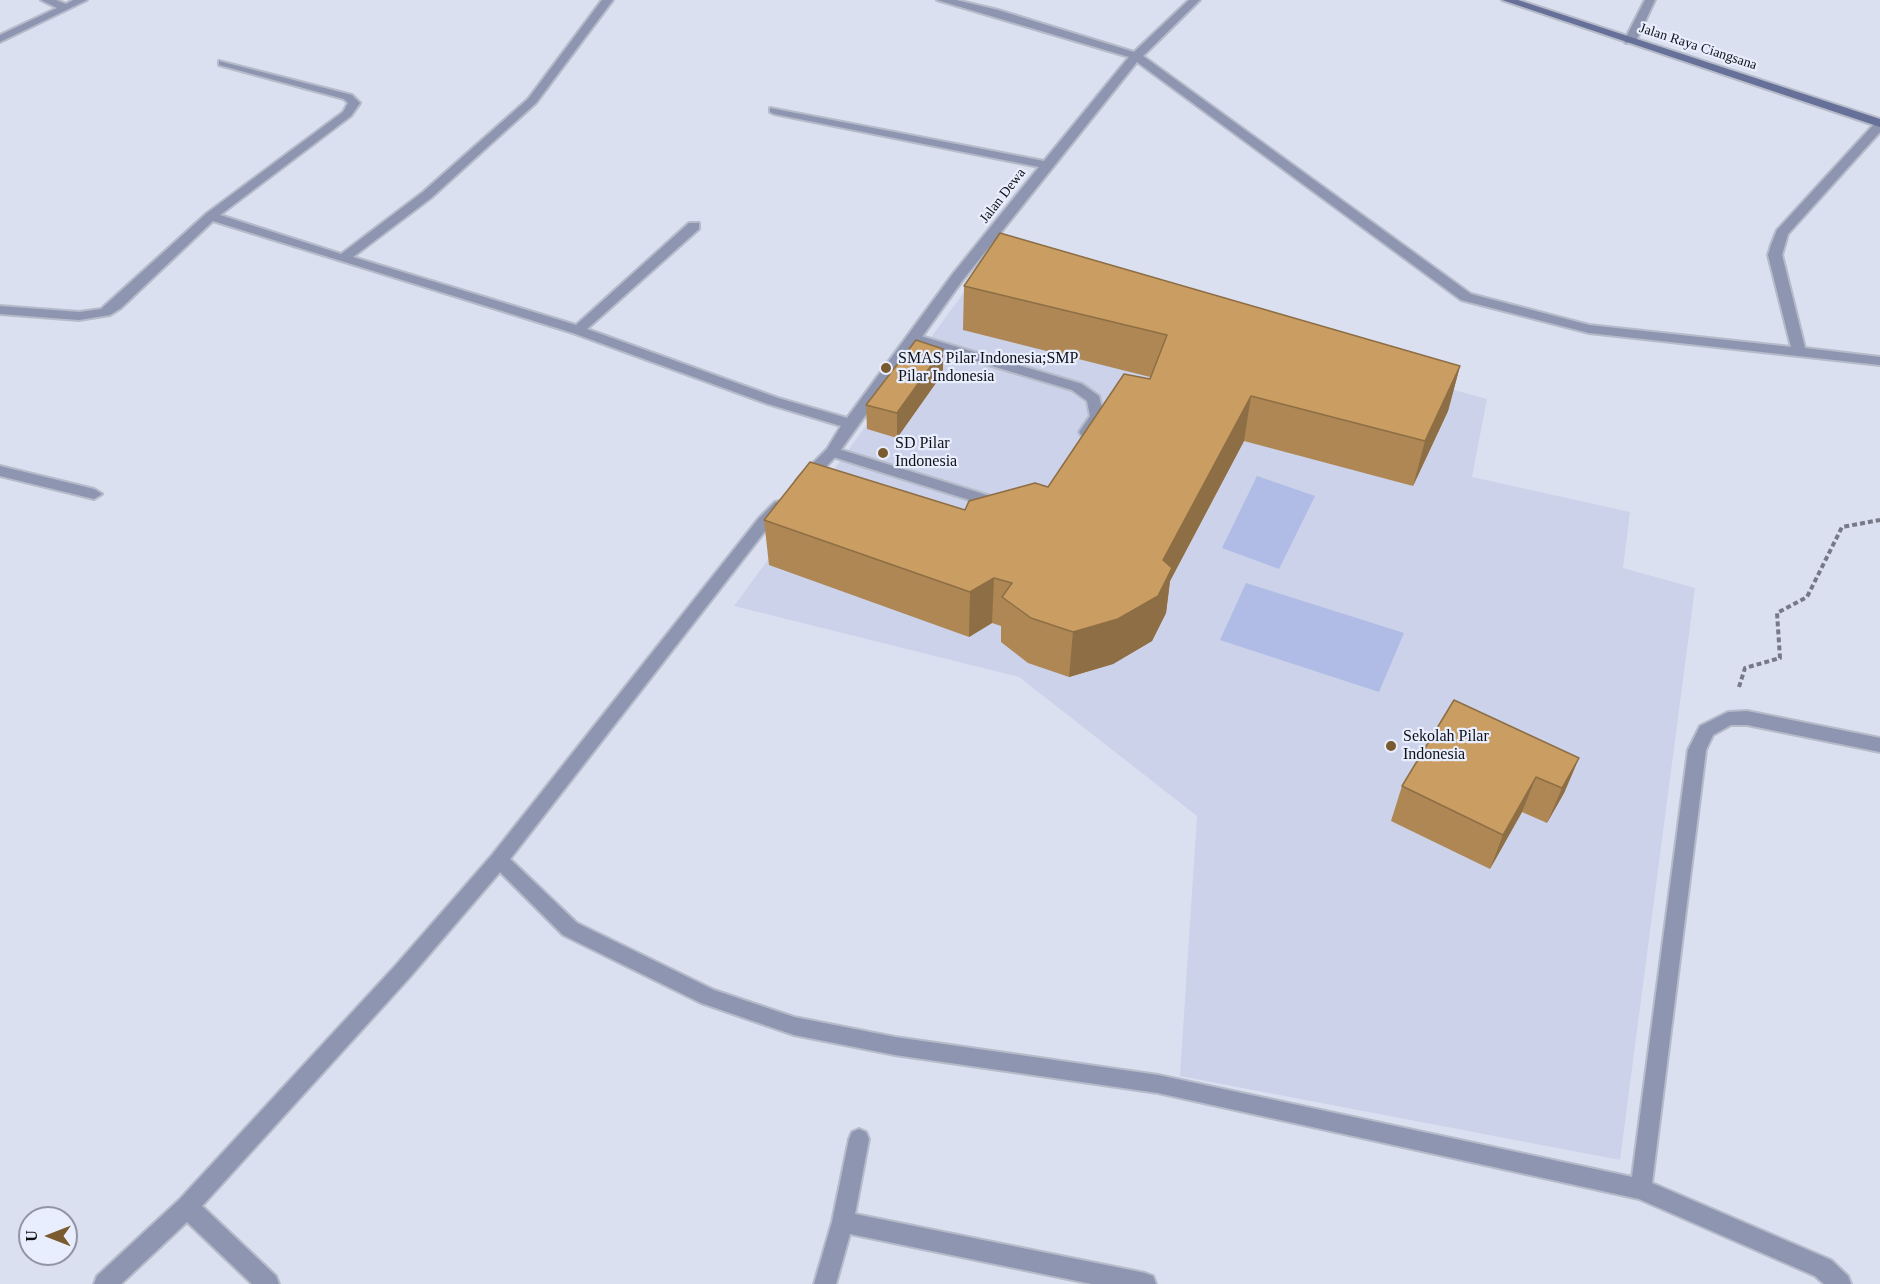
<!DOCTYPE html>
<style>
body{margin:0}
#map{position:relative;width:1880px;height:1284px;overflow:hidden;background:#dbe0f1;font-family:Georgia,serif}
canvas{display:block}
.north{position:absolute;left:18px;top:1206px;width:60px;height:60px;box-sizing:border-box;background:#e9eefe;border:2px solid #9296a2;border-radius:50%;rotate:270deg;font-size:16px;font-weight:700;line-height:24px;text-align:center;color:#101117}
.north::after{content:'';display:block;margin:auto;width:21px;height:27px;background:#7a5a2f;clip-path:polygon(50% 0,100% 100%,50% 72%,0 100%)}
</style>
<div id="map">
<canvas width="1880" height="1284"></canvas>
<div class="north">U</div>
</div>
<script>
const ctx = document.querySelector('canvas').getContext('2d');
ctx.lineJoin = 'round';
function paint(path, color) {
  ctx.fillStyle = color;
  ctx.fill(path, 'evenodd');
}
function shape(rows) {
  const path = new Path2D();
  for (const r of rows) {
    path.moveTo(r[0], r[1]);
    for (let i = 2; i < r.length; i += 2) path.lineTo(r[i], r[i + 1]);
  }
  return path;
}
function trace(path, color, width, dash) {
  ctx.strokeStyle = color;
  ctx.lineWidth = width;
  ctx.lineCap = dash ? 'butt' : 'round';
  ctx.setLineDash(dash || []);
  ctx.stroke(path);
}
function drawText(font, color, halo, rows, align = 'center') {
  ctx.font = font + ' Georgia,serif';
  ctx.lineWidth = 4.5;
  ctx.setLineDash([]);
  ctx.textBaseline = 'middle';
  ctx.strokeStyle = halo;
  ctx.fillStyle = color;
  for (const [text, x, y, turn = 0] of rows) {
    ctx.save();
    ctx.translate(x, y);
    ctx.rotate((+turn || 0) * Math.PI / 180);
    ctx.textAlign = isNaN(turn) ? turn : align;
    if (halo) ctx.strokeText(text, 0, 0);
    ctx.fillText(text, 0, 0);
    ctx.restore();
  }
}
paint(shape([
 [987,261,1487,399,1472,477,1630,512,1623,568,1695,588,1620,1160,1180,1076,1197,816,1019,677,734,606]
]), '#cbd2e9');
paint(shape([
 [1257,476,1315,496,1279,569,1222,548],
 [1246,583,1404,633,1379,692,1220,640]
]), '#b0bce5');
const service = shape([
 [914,334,1082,384,1099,396,1104,416,1091,435,1081,435,1079,432,1090,416,1087,401,1072,390,909,341,907,338,914,334],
 [832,447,1003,500,1006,504,998,509,827,455,825,452,832,447]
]);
const minor = shape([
 [41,0,56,0,66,4,73,0,87,0,0,42,0,35,57,8,41,0],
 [602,0,613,0,536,103,431,198,353,257,576,325,689,223,699,223,699,229,587,329,778,398,847,418,952,275,1039,167,774,114,770,112,770,108,1044,161,1129,57,937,0,956,0,998,10,1134,52,1189,0,1200,0,1143,56,1471,294,1589,325,1791,347,1768,255,1771,245,1777,230,1876,122,1880,121,1880,132,1788,234,1782,255,1805,348,1880,357,1880,365,1589,333,1461,300,1137,62,962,281,837,455,809,485,804,486,799,485,796,481,799,477,827,449,841,426,768,404,573,333,213,221,121,308,110,315,79,320,0,314,0,306,79,312,101,309,207,213,343,112,348,103,344,99,219,65,219,61,352,95,360,103,351,116,220,215,341,254,423,192,528,99,602,0],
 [1645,0,1655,0,1636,41,1626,43,1624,41,1645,0],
 [0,466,94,489,102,494,94,499,0,476,0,466],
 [780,501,785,502,788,506,785,510,769,526,510,859,577,923,714,990,794,1017,895,1037,1158,1075,1632,1177,1688,750,1700,726,1728,712,1747,711,1880,738,1880,752,1747,725,1731,725,1713,735,1706,750,1652,1183,1831,1260,1848,1276,1851,1284,1824,1284,1815,1276,1639,1199,1158,1093,895,1055,794,1035,701,1003,563,935,500,872,410,977,202,1206,276,1276,279,1284,252,1284,187,1222,121,1284,94,1284,97,1276,179,1200,396,965,492,855,759,518,775,502,780,501],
 [859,1129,866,1132,869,1139,855,1214,1145,1273,1153,1276,1156,1284,1092,1284,850,1234,836,1284,814,1284,832,1222,849,1139,852,1132,859,1129]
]);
const secondary = shape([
 [1502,0,1518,0,1880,119,1880,127,1502,0]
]);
trace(service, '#b6bbca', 4);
trace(minor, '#b6bbca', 4);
trace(secondary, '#b6bbca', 4);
trace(shape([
 [1739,687,1745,668,1780,658,1777,613,1807,597,1842,527,1880,520]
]), '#777a86', 4, [5, 3]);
paint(service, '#8d95b1');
paint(minor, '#8d95b1');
paint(secondary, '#667098');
paint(shape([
 [964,286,1460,366,1448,411,1413,486,1244,441,1170,581,1166,613,1152,641,1113,664,1069,677,1028,663,1001,642,1001,626,992,623,969,637,769,565,764,520,965,510,1048,487,1150,379,1150,377,963,330],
 [943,373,897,438,867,429,866,405],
 [1579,758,1564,793,1547,823,1522,812,1490,869,1391,821,1402,786]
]), '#ae8754');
paint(shape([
 [943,349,943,373,897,438,897,413],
 [1460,366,1448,411,1413,486,1425,441],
 [1251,396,1244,441,1170,581,1166,613,1152,641,1113,664,1069,677,1073,632,1163,560],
 [994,578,992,623,969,637,970,592],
 [1579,758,1564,793,1547,823,1562,788],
 [1536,777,1522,812,1490,869,1503,835]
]), '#8d6e45');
const building = shape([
 [1000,233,1460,366,1425,441,1251,396,1163,560,1172,568,1158,596,1118,619,1073,632,1031,618,1002,597,1012,583,994,578,970,592,764,520,810,462,965,510,969,501,1035,483,1048,487,1124,374,1150,379,1167,335,964,286,1000,233],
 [916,340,943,349,897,413,866,405,916,340],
 [1454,700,1579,758,1562,788,1536,777,1503,835,1402,786,1454,700]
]);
paint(building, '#ca9d62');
trace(building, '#8d6e45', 1.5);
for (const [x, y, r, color] of [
 [886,368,6,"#7a5a2f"],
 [883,453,6,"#7a5a2f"],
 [1391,746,6,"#7a5a2f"]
]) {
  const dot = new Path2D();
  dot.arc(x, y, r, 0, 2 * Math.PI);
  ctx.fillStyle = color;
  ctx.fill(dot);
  trace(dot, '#e9eefe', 2);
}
drawText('14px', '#101117', '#e9eefe', [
 ["Jalan Raya Ciangsana",1698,47,18],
 ["Jalan Dewa",1003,196,-52]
]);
drawText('16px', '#101117', '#e9eefe', [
 ["SMAS Pilar Indonesia;SMP",898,359],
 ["Pilar Indonesia",898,377],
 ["SD Pilar",895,444],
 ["Indonesia",895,462],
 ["Sekolah Pilar",1403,737],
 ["Indonesia",1403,755]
], 'left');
</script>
